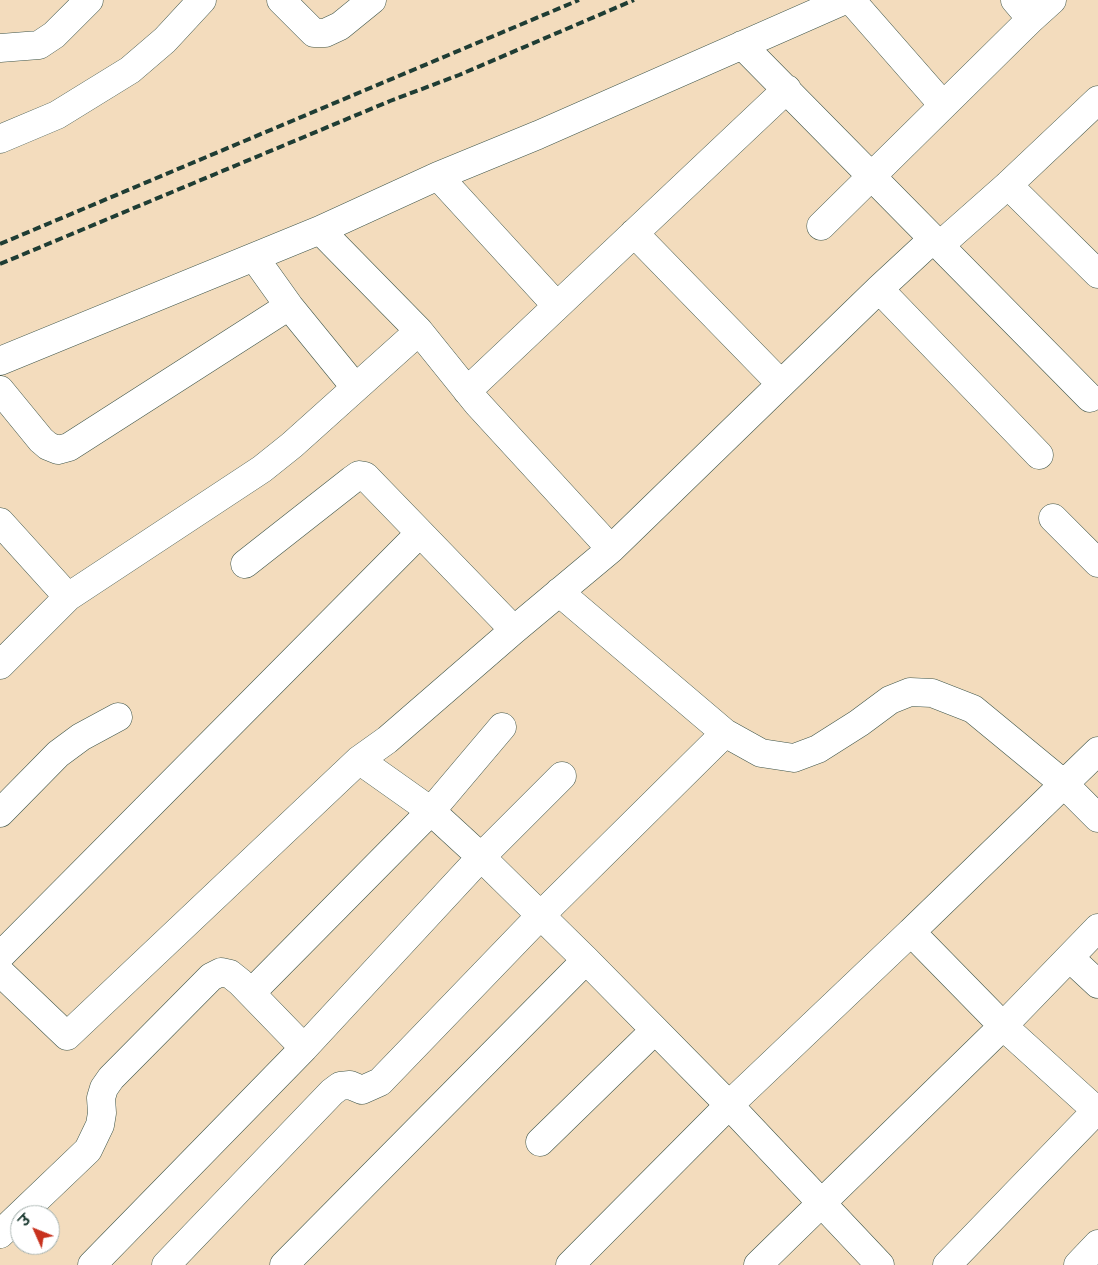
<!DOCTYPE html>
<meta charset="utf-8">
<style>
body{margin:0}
#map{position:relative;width:1098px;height:1265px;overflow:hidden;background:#f3dcbd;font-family:"Shantell Sans","Playpen Sans Deva",sans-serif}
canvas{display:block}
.north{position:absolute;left:10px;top:1205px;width:50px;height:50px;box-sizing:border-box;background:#fff;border:1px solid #a5b1ae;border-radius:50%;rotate:314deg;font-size:14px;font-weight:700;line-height:20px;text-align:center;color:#1f3d34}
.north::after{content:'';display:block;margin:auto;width:18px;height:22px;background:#c8321e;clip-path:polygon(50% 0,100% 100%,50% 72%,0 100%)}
</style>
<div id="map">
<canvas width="1098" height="1265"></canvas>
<div class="north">उ</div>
</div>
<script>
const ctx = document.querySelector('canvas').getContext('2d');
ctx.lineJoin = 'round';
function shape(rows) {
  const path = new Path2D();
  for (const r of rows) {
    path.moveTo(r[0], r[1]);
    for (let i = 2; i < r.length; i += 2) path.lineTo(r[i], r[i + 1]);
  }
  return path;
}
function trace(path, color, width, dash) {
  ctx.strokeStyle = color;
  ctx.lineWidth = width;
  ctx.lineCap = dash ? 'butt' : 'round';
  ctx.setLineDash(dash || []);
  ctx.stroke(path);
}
const minor = shape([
 [281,0,314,33,325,33,340,26,372,0],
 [851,0,943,105],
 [1015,0,1031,19],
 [742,45,1090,398],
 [0,48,39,45,54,35,89,0],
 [0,139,57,115,130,70,165,40,202,0],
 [438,176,557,306],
 [1008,185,1098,274],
 [821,226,1031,19,1052,0],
 [320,230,419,331,477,403,611,549],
 [634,233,781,384],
 [933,239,879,289,1039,455],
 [939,246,1008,185,1098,100],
 [254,257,289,306],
 [0,361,320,230,438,176,538,135,845,0],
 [0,390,41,440,48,446,58,450,69,447,289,306,355,387],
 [467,391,787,89],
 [1053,518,1098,563],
 [0,522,68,597],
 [245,564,352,480,359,475,365,476,514,630],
 [559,592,725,733,761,753,794,758,818,749,859,723,890,700,910,692,932,693,973,709,1064,784,1098,818],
 [0,665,68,597,262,469,292,445,419,331],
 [359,760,431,811,481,857,586,960,729,1105,911,932,1003,1026,1098,1112],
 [0,813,58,754,81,737,118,717],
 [911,932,1098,751],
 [0,956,420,533],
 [1070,958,1098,984],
 [0,972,67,1036,359,760,387,740,514,630,611,549,879,289],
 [251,993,431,811,502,727],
 [540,1142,655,1030],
 [0,1234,88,1150,100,1125,102,1113,101,1098,104,1088,111,1078,211,977,221,972,230,974,240,982,304,1048],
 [92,1265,304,1048,481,857,562,776],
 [166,1265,332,1092,340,1086,350,1085,362,1090,380,1082,541,915,725,733],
 [284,1265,586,960],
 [570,1265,729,1105,880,1265],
 [758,1265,1003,1026,1098,928],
 [947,1265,1096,1111],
 [1078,1265,1098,1244]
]);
trace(minor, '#3f5549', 29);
trace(minor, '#fff', 28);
trace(shape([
 [0,244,579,0],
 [0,264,390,101,459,75,634,0]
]), '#1f3d34', 4, [8, 4]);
</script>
